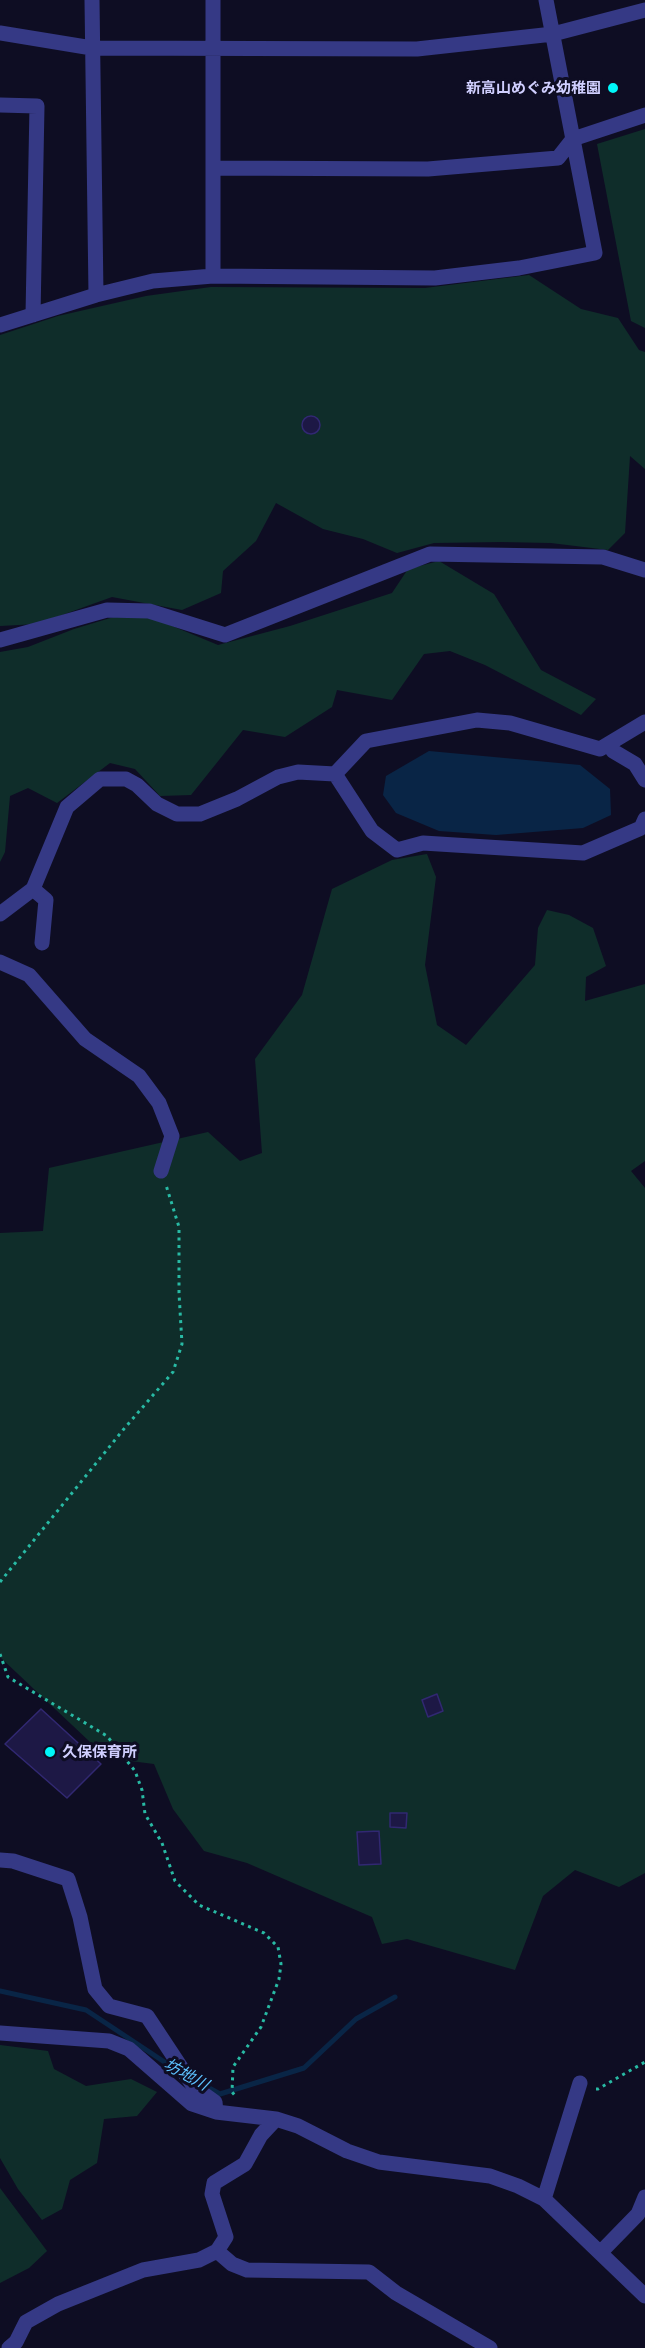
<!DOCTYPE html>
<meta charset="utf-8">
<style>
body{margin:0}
canvas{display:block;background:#0e0d23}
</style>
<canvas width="645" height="2348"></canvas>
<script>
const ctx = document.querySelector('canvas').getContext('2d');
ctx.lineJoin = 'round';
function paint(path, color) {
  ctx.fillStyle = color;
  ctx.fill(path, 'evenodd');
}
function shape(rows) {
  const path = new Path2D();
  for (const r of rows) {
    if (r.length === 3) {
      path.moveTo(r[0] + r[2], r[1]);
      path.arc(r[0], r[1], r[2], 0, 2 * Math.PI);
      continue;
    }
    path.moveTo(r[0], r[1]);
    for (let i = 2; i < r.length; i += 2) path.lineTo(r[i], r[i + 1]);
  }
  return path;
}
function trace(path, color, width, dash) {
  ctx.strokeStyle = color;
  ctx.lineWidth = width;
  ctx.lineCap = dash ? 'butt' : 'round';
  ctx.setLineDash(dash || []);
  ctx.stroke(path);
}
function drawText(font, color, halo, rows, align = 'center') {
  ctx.font = font + ' Raleway,"Noto Sans JP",sans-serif';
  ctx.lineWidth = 6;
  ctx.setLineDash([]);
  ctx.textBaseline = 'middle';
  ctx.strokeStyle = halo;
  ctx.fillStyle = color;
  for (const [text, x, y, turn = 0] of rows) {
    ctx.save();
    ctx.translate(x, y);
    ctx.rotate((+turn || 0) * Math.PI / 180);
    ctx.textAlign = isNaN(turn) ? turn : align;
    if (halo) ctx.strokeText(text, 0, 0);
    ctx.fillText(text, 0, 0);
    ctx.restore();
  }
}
paint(shape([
 [645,129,645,328,631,321,597,144],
 [529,275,581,309,618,318,639,350,645,352,645,469,630,456,625,533,608,550,551,543,501,542,434,543,397,553,363,539,323,529,276,503,256,541,223,571,221,593,182,610,112,597,37,624,0,626,0,335,58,316,146,296,211,287,425,288],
 [439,561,494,594,541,670,596,699,581,715,485,665,450,651,424,654,392,700,337,690,332,707,285,737,243,730,191,795,160,796,135,769,110,763,57,803,28,788,10,796,5,852,0,862,0,652,28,647,74,629,117,616,153,618,218,645,290,626,392,593,408,569],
 [427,854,436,877,425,965,437,1025,466,1045,535,965,538,928,547,910,569,915,593,928,606,966,586,977,585,1001,645,984,645,1161,631,1171,645,1188,645,1873,619,1887,575,1870,543,1896,515,1970,407,1939,382,1944,372,1917,247,1863,204,1851,173,1809,154,1764,107,1758,0,1657,0,1233,43,1231,49,1168,208,1132,240,1161,262,1153,255,1059,302,995,332,889,392,860],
 [0,2045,48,2051,54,2069,86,2086,131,2079,157,2092,137,2116,104,2119,97,2163,70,2180,62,2209,42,2220,18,2189,0,2158],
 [0,2188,47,2251,29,2268,0,2283]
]), '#0f2d2a');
paint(shape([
 [429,751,580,765,610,789,611,815,583,828,496,835,439,831,396,813,383,795,386,776]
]), '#092546');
trace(shape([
 [0,1991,86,2010,178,2071],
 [200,2083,220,2094,304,2068,356,2019,395,1997]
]), '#092546', 5);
const building = shape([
 [311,425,9],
 [437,1694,443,1711,428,1717,422,1700,437,1694],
 [41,1709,101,1764,67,1798,5,1744,41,1709],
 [390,1813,407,1813,406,1828,390,1827,390,1813],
 [379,1831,381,1864,359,1865,357,1832,379,1831]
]);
paint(building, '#1d1845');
trace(building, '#312872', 1.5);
trace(shape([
 [0,1582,123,1430,173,1372,182,1344,179,1293,179,1227,166,1185],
 [0,1654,8,1677,107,1736,135,1771,142,1790,145,1814,162,1843,175,1881,199,1905,264,1933,278,1947,281,1964,279,1979,261,2027,233,2067,232,2092,237,2098],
 [596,2089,598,2089,645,2062]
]), '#28baa4', 3, [3, 4.5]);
trace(shape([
 [92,0,96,295],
 [0,33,92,48,417,49,553,34,645,10],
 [0,105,37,106,33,315],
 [213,168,428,169,558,158,573,139,645,115],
 [213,276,213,0],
 [0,325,96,295,153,281,213,276,435,278,519,268,595,253,546,0],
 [0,640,107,610,149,611,225,635,430,554,603,557,645,570],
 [608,744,613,751,635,764,645,780],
 [335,774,372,831,397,850,423,843,583,853,641,828,645,819],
 [33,889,46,900,42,943],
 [0,914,33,889,67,807,100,779,126,779,137,785,157,804,177,814,200,814,237,799,278,777,298,772,335,774,366,741,477,720,510,723,600,749,645,722],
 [0,962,29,975,85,1039,139,1076,159,1103,172,1136,161,1171],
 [0,1860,13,1861,68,1879,80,1917,95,1989,109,2006,147,2016,194,2087,215,2102,216,2112],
 [0,2033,109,2041,129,2049,192,2104,216,2112,276,2119,298,2126,347,2151,379,2162,490,2176,518,2186,544,2199,645,2296],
 [544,2199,580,2083],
 [217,2251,232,2264,247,2270,369,2272,396,2293,490,2348],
 [600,2253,638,2214,645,2197],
 [9,2348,16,2342,26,2322,58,2304,143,2270,199,2260,217,2251,226,2237,212,2194,214,2183,245,2164,261,2135,276,2119]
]), '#353985', 15);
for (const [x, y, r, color] of [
 [613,88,6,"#00f7fa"],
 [50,1752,6,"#00f7fa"]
]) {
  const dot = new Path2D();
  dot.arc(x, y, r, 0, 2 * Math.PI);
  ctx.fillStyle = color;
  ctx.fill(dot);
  trace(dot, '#0e0d23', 2);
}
drawText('bold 15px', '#d0cfff', '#0e0d23', [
 ["新高山めぐみ幼稚園",601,88],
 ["久保保育所",62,1752,"left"]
], 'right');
drawText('italic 16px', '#5dc2ff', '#0e0d23', [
 ["坊地川",186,2075,29]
]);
</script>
